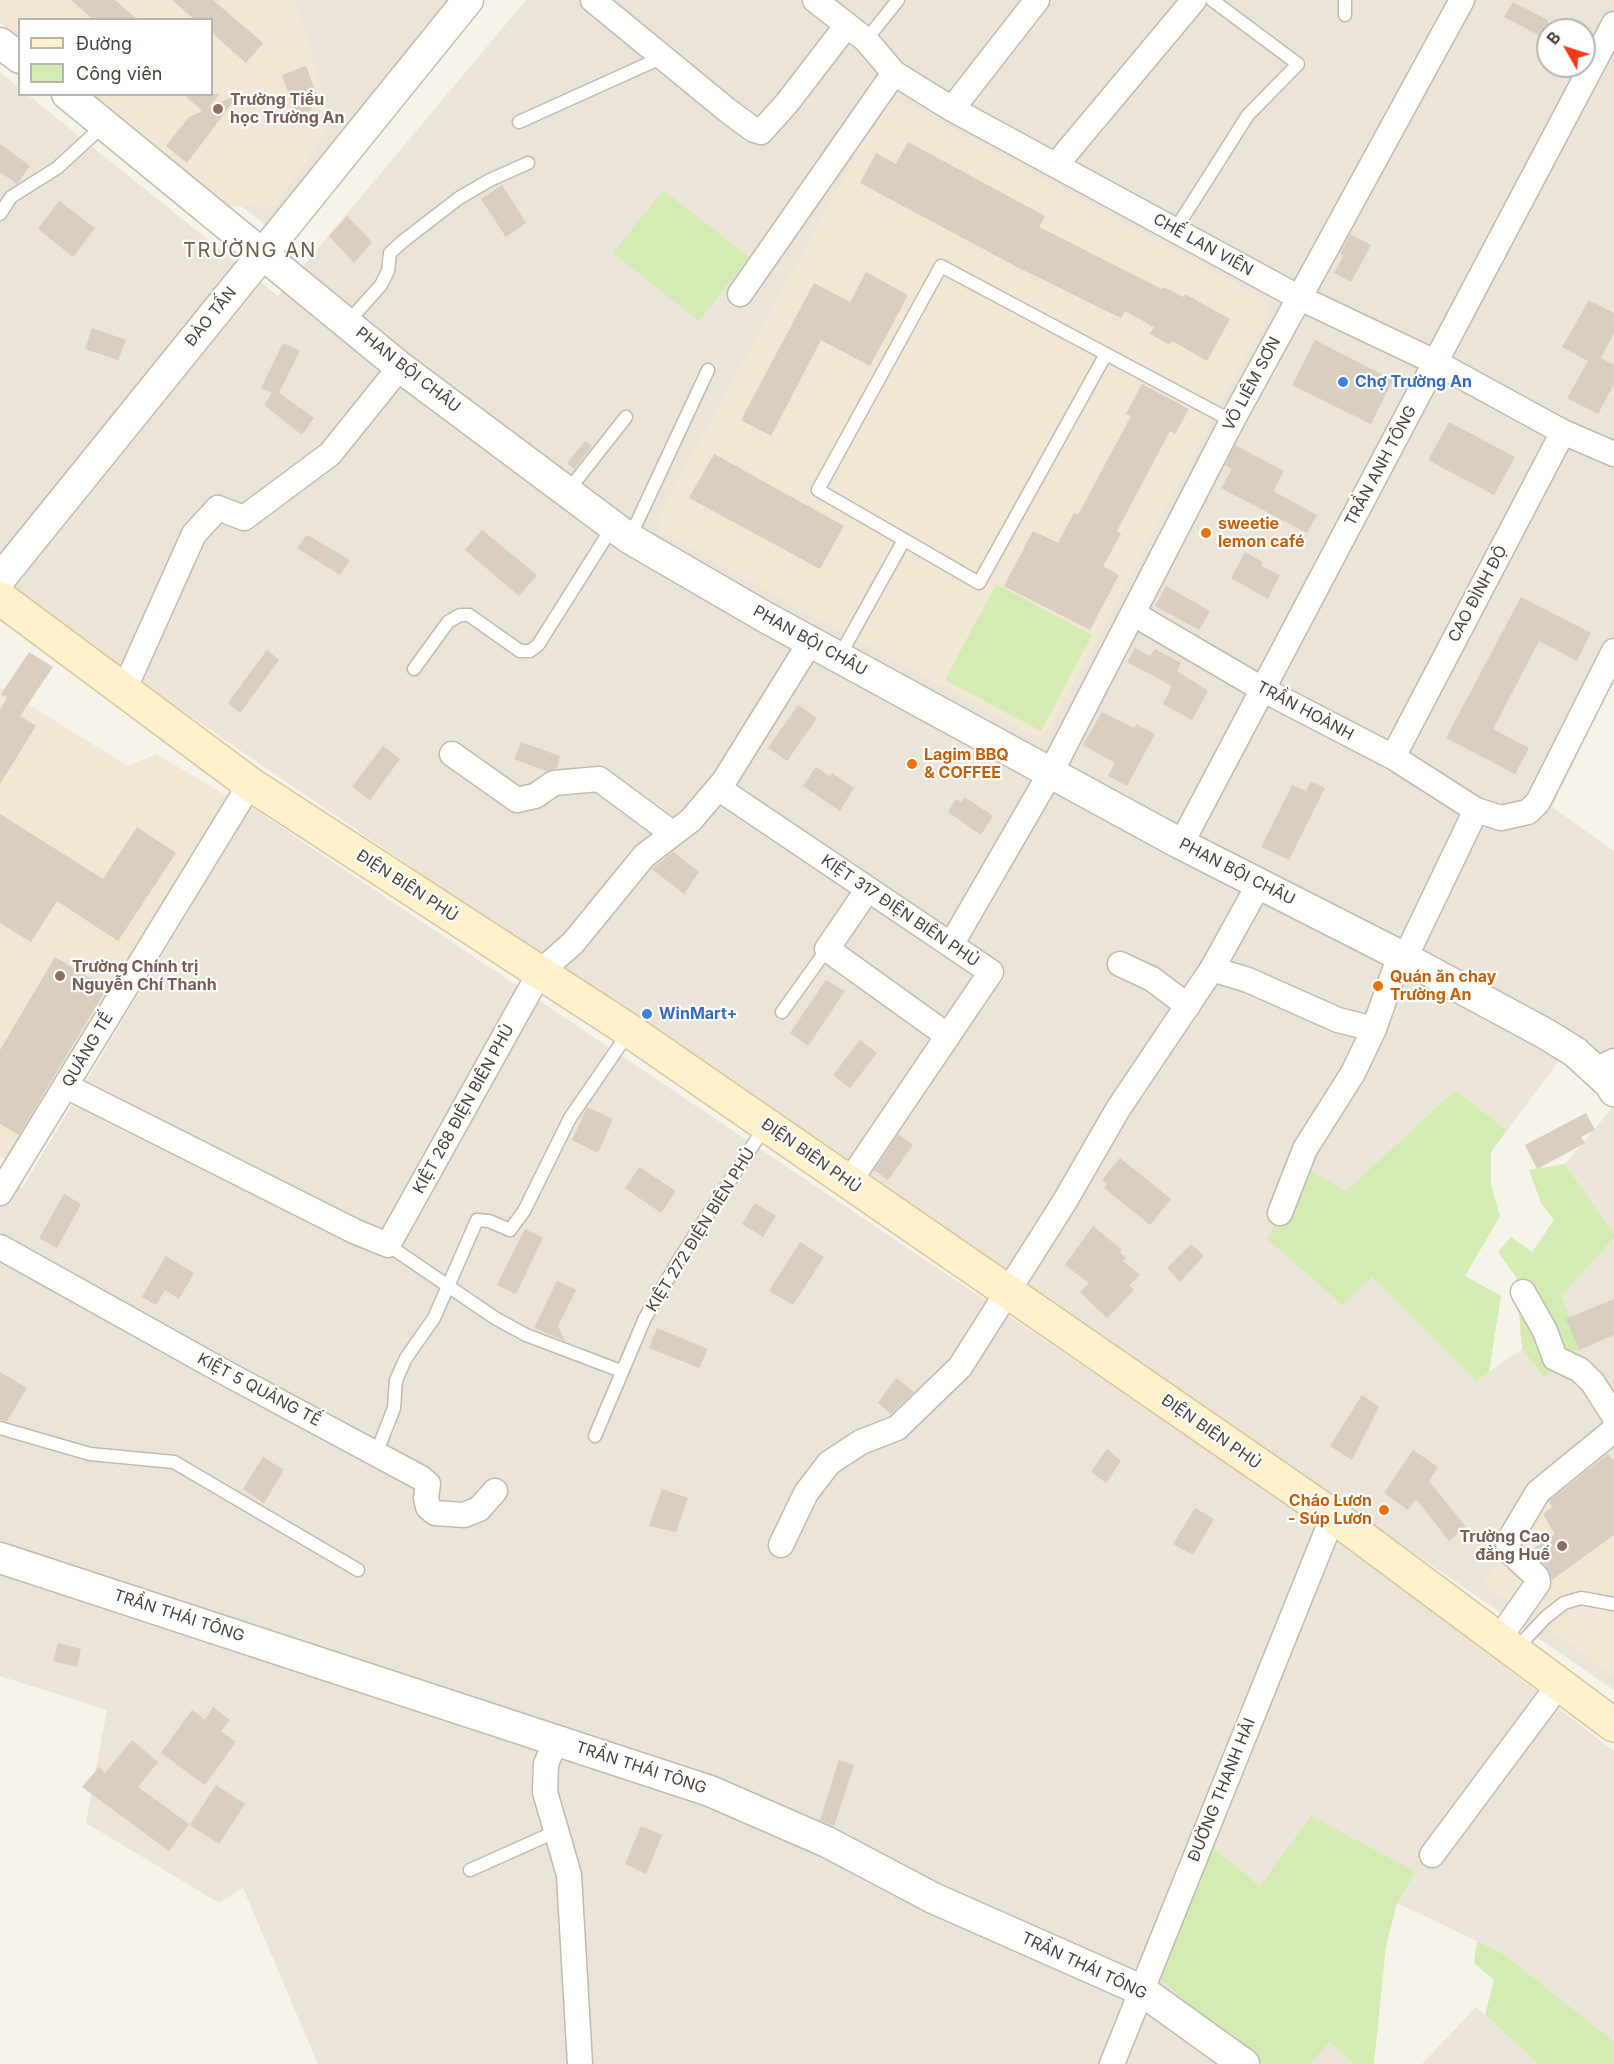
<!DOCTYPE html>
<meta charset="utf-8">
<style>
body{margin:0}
#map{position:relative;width:1614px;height:2064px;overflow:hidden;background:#f6f3eb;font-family:Inter,sans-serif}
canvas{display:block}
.legend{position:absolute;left:18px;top:18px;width:195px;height:78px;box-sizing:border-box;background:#fff;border:2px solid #b7b4af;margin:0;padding:8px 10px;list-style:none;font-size:18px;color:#4b4338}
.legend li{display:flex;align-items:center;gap:12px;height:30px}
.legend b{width:30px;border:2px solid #b7b4af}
.north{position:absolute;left:1536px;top:18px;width:60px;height:60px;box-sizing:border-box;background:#fff;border:2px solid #b7b4af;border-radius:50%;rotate:309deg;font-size:16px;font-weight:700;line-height:24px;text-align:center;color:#4b4338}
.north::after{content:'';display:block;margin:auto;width:21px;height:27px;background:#ff3519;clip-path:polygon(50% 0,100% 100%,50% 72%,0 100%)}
</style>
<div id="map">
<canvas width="1614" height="2064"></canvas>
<ul class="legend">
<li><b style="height:8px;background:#fff1cc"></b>Đường</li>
<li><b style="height:16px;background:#d4ecb3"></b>Công viên</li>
</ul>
<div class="north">B</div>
</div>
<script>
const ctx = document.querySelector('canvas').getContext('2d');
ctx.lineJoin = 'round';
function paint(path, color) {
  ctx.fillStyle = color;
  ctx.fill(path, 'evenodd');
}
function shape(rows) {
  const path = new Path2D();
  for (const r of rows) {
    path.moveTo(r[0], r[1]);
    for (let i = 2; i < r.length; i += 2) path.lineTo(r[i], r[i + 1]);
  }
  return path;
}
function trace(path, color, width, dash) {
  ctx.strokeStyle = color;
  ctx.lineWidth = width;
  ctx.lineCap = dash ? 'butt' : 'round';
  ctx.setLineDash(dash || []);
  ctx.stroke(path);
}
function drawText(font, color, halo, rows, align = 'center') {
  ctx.font = font + ' Inter,sans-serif';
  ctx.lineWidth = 4.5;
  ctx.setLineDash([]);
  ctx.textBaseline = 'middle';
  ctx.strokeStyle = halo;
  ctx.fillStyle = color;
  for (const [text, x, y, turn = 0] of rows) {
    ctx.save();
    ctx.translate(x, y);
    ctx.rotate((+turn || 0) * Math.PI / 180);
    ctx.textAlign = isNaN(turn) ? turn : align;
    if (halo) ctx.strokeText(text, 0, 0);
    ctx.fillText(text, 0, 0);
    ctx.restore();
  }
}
paint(shape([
 [0,0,466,0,271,229,95,95,212,94,212,20,20,20],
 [526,0,1614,0,1614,679,1552,807,1614,851,1614,1105,1564,1054,1507,1130,1455,1090,1346,1191,1372,1277,1476,1381,1522,1349,1543,1377,1560,1296,1614,1238,1614,1690,0,586,0,72,19,88,20,94,28,95,278,296],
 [1548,30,1584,30,1584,66,1548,66],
 [251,807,1326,1529,1614,1751,1614,2041,1502,1953,1397,1903,1416,1872,1260,1886,1205,1842,1248,2050,1259,2064,318,2064,243,1888,219,1903,86,1823,107,1710,0,1676,0,1175,22,1188],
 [1614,1106,1614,1234,1565,1164],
 [1476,2007,1538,2064,1422,2064],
 [1330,2042,1353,2064,1310,2064]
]), '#eae4d9');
paint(shape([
 [0,0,296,0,332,124,274,207,229,206,90,95,212,94,212,20,20,20,19,38,0,22],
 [902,100,1261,297,1270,312,1049,730,1036,737,660,533,657,518,884,103],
 [0,687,128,766,156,754,229,797,8,1161,0,1156],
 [1614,1436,1614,1676,1482,1584,1538,1508]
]), '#f0e7d5');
paint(shape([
 [663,190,749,257,699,321,613,253],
 [996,584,1092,635,1041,731,945,680],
 [1455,1090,1507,1130,1491,1152,1491,1184,1500,1216,1465,1276,1501,1296,1489,1372,1476,1381,1372,1277,1343,1305,1267,1239,1307,1169,1346,1191],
 [1565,1164,1614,1234,1614,1238,1561,1296,1582,1346,1543,1377,1522,1349,1516,1277,1498,1252,1511,1237,1532,1252,1554,1220,1541,1203,1529,1170],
 [1311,1816,1416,1872,1397,1903,1386,1946,1374,2064,1353,2064,1330,2042,1310,2064,1259,2064,1248,2050,1202,2017,1151,1970,1205,1841,1260,1886],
 [1477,1941,1502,1953,1614,2041,1614,2064,1538,2064,1485,2015,1494,1980,1474,1963]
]), '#d4ecb3');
paint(shape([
 [71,0,115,0,138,20,94,20],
 [172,0,213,0,263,43,246,63,212,33,212,20,195,20],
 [1513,2,1548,20,1548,40,1504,17],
 [306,66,319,101,310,104,312,110,296,116,282,75],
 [183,94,220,94,208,108,239,94,187,163,166,146,189,117,202,111],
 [908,142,1045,216,1039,227,1162,289,1163,287,1183,297,1185,294,1230,319,1207,361,1172,341,1170,345,1150,334,1154,327,1125,311,1121,318,1017,267,860,183,876,153,896,164],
 [0,144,30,166,17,184,0,172],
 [502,185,526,223,506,237,481,199],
 [59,201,95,228,73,257,38,229],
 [347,216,372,242,354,263,329,236],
 [1350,234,1371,245,1351,282,1334,273,1344,255,1340,254],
 [866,272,908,295,870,366,821,340,771,436,741,420,814,283,850,302],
 [1589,300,1614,313,1614,333,1601,358,1614,365,1614,384,1598,414,1567,398,1588,361,1562,347],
 [92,328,126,340,118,360,85,349],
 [1315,340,1393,380,1371,424,1292,385],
 [283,343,300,351,279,393,314,418,302,435,264,405,272,393,261,388],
 [1142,384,1189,409,1175,434,1170,431,1117,531,1121,534,1103,566,1119,575,1090,630,1004,586,1033,531,1058,543,1074,513,1078,515,1131,416,1126,414],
 [1449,422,1515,457,1494,495,1428,460],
 [585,441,592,446,574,469,567,463],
 [1235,445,1284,471,1273,491,1317,515,1307,533,1221,488,1232,469,1225,465],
 [714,454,844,526,820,569,689,498],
 [482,530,537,575,519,596,465,550],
 [307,535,350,560,340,575,297,548],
 [1245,552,1263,562,1261,566,1280,575,1268,599,1231,578],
 [1166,586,1210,611,1199,630,1155,606],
 [1521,597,1591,633,1577,661,1539,641,1493,729,1529,748,1515,774,1446,738],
 [1135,648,1150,656,1155,649,1181,663,1177,671,1208,691,1192,720,1163,704,1172,686,1127,662],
 [267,650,279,660,240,713,228,703],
 [29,652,53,667,20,716,36,726,0,784,0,710,7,698,1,694],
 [798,705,817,718,787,761,768,748],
 [1102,712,1134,728,1136,724,1155,734,1127,786,1108,776,1115,763,1083,745],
 [521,742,560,756,557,768,546,771,514,759],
 [383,746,400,759,370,800,352,787],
 [816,767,830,776,832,773,854,788,840,811,803,786],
 [1311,781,1325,788,1289,860,1261,847,1292,785,1306,791],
 [965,797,993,816,981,835,948,812,956,799,961,802],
 [0,814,103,879,137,827,176,853,118,941,57,901,31,942,0,923],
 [673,852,699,872,684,894,652,869],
 [55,957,107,988,19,1135,0,1124,0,1050],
 [826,980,845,991,808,1046,790,1033],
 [860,1040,877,1053,850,1088,833,1075],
 [587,1107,613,1119,598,1153,572,1140],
 [1586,1113,1595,1130,1581,1137,1585,1143,1537,1169,1525,1145],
 [898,1134,913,1145,888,1180,874,1170],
 [1120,1158,1171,1199,1150,1225,1104,1188,1107,1184,1102,1180],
 [639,1167,676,1191,661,1213,625,1188],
 [64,1194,81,1204,57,1248,39,1238],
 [755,1203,776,1216,763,1237,742,1224],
 [1093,1226,1122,1250,1120,1252,1126,1258,1123,1261,1140,1275,1129,1285,1134,1290,1107,1318,1080,1292,1089,1283,1065,1265],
 [525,1229,543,1238,516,1294,497,1285],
 [800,1242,824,1257,793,1305,769,1291],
 [1191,1244,1204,1256,1180,1282,1167,1268],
 [166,1256,194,1273,179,1299,165,1290,156,1305,142,1297],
 [557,1281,576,1290,558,1326,565,1341,534,1328],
 [1614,1299,1614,1335,1579,1350,1566,1319],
 [657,1328,708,1349,699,1368,649,1348],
 [0,1372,27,1388,7,1421,0,1420],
 [896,1378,914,1392,891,1414,878,1403],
 [1362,1395,1379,1407,1352,1460,1330,1446],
 [1107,1449,1121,1461,1106,1483,1091,1472],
 [1413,1450,1438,1467,1429,1481,1466,1527,1449,1541,1416,1499,1408,1510,1384,1493],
 [1608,1454,1614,1461,1614,1535,1552,1580,1547,1567,1530,1551,1555,1534,1543,1514,1552,1507,1549,1501],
 [263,1457,284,1470,264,1503,243,1489],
 [662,1489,688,1498,676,1532,649,1526],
 [1195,1508,1214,1519,1193,1555,1173,1544],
 [58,1643,81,1649,77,1667,53,1661],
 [213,1707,230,1720,221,1731,236,1742,205,1785,161,1753,192,1710,205,1720],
 [132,1740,158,1762,138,1787,189,1824,169,1851,82,1787,99,1767,105,1773],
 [839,1760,854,1765,834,1826,820,1820],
 [216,1785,245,1804,219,1844,190,1825],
 [641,1826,662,1835,646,1874,625,1864]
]), '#d9cec0');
const service = shape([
 [1345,0,1345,15],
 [866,40,898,0],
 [519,122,663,57],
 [0,214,11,197,57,168,105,124],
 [1175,230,1248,115,1298,64,1212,0],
 [347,323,381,285,388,271,390,253,402,242,459,198,490,180,528,163],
 [1106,354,941,266,818,490,979,583,1106,354,1232,421],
 [567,492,626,417],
 [630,537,708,370],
 [839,657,904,540],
 [414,669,448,622,460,615,469,615,520,651,530,651,538,645,613,526],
 [782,1012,827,949],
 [388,1245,495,1318,526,1335,621,1371],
 [0,1428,90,1454,174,1462,358,1570],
 [595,1436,645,1318,680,1258,766,1125],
 [376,1454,394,1408,396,1380,406,1358,434,1318,477,1220,489,1221,510,1230,524,1211,570,1118,629,1032],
 [1514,1651,1546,1617,1564,1603,1581,1598,1614,1604],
 [470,1870,555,1832]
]);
const minor = shape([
 [593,0,727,110,754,130,761,132,787,103,847,25],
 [815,0,866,40,894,73,952,109,1298,297,1435,362,1563,432,1614,454],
 [952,109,1037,0],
 [1056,165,1194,0],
 [740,294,894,73],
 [1134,614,1262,689,1393,757,1476,810,1501,818,1528,812,1538,802,1614,651],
 [124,690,194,534,218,508,244,518,330,454,400,367],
 [452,754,517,800,535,796,554,783,599,779,672,833],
 [1393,757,1563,432],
 [718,788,991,972,849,1182],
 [1181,844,1614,24],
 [868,889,827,949,948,1036],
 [951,945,1051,772,1232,421,1462,0],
 [1405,958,1476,810],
 [1120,964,1152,979,1188,1006],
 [1212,969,1248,980,1338,1020,1374,1029],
 [1595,1070,1614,1061],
 [66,1086,354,1231,388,1245,540,972,573,943,644,856,691,820,724,781,811,641],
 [0,1193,250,784],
 [1280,1213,1305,1149,1353,1073,1374,1029,1400,955],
 [0,1247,224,1372,421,1478,428,1484,426,1498,428,1507,435,1513,464,1515,479,1509,495,1491],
 [1523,1292,1545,1331,1555,1358,1580,1370,1593,1383,1614,1416],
 [781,1545,806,1493,829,1463,861,1442,897,1428,960,1367,1065,1201,1118,1109,1212,969,1259,884],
 [1498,1640,1538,1583,1537,1577,1509,1551,1508,1542,1538,1492,1614,1430],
 [556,1740,546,1764,545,1792,569,1875,580,2064],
 [1432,1855,1558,1686],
 [1112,2064,1333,1516]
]);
const tertiary = shape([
 [0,43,20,58],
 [67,94,400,367,629,538,765,617,1181,844,1405,958,1546,1034,1575,1052,1610,1084,1614,1091],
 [0,579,468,0],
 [0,1558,710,1791,827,1842,933,1898,1141,1990,1244,2064]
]);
const secondary = shape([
 [0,598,250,784,630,1031,1333,1516,1614,1725]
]);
trace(service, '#c2baad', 15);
trace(minor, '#c2baad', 27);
trace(tertiary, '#c2baad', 33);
trace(secondary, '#d8c699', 36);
trace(service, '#fff', 12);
trace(minor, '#fff', 24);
trace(tertiary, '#fff', 30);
trace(secondary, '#fff1cc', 33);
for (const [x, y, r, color] of [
 [218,109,6,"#8d6e63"],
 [1343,382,6,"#3f7fe0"],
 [1206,533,6,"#e8710a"],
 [912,764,6,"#e8710a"],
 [60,976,6,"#8d6e63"],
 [1378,986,6,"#e8710a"],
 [647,1014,6,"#3f7fe0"],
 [1384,1510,6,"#e8710a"],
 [1562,1546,6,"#8d6e63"]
]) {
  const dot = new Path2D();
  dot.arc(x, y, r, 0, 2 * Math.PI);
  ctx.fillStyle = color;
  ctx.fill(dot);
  trace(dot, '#fff', 2);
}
drawText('bold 16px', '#785e54', '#fff', [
 ["Trường Tiểu",230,100],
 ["học Trường An",230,118],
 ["Trường Chính trị",72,967],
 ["Nguyễn Chí Thanh",72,985],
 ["Trường Cao",1550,1537,"right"],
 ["đẳng Huế",1550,1555,"right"]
], 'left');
drawText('16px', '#4b4338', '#fff', [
 ["CHẾ LAN VIÊN",1203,245,29],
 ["ĐÀO TẤN",211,317,-51],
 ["PHAN BỘI CHÂU",408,370,38],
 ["VÕ LIÊM SƠN",1252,384,-62],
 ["TRẦN ANH TÔNG",1381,466,-62],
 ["CAO ĐÌNH ĐỘ",1478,594,-62],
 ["PHAN BỘI CHÂU",810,641,29],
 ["TRẦN HOÀNH",1305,711,28],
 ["PHAN BỘI CHÂU",1237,872,27],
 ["ĐIỆN BIÊN PHỦ",407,886,33],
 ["KIỆT 317 ĐIỆN BIÊN PHỦ",900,911,34],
 ["QUẢNG TẾ",88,1050,-59],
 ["KIỆT 268 ĐIỆN BIÊN PHỦ",464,1109,-61],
 ["ĐIỆN BIÊN PHỦ",811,1156,35],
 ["KIỆT 272 ĐIỆN BIÊN PHỦ",701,1230,-58],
 ["KIỆT 5 QUẢNG TẾ",259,1390,28],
 ["ĐIỆN BIÊN PHỦ",1211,1432,35],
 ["TRẦN THÁI TÔNG",179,1616,18],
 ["TRẦN THÁI TÔNG",641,1768,18],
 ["ĐƯỜNG THANH HẢI",1222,1790,-68],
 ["TRẦN THÁI TÔNG",1084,1966,25]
]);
drawText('bold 16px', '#366cbe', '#fff', [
 ["Chợ Trường An",1355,382],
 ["WinMart+",659,1014]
], 'left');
drawText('bold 16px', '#c56008', '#fff', [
 ["sweetie",1218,524],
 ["lemon café",1218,542],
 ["Lagim BBQ",924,755],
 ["& COFFEE",924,773],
 ["Quán ăn chay",1390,977],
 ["Trường An",1390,995],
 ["Cháo Lươn",1372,1501,"right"],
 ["- Súp Lươn",1372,1519,"right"]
], 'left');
ctx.letterSpacing = '1.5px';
drawText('20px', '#6f614f', '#fff', [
 ["TRƯỜNG AN",250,251]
]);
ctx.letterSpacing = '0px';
</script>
